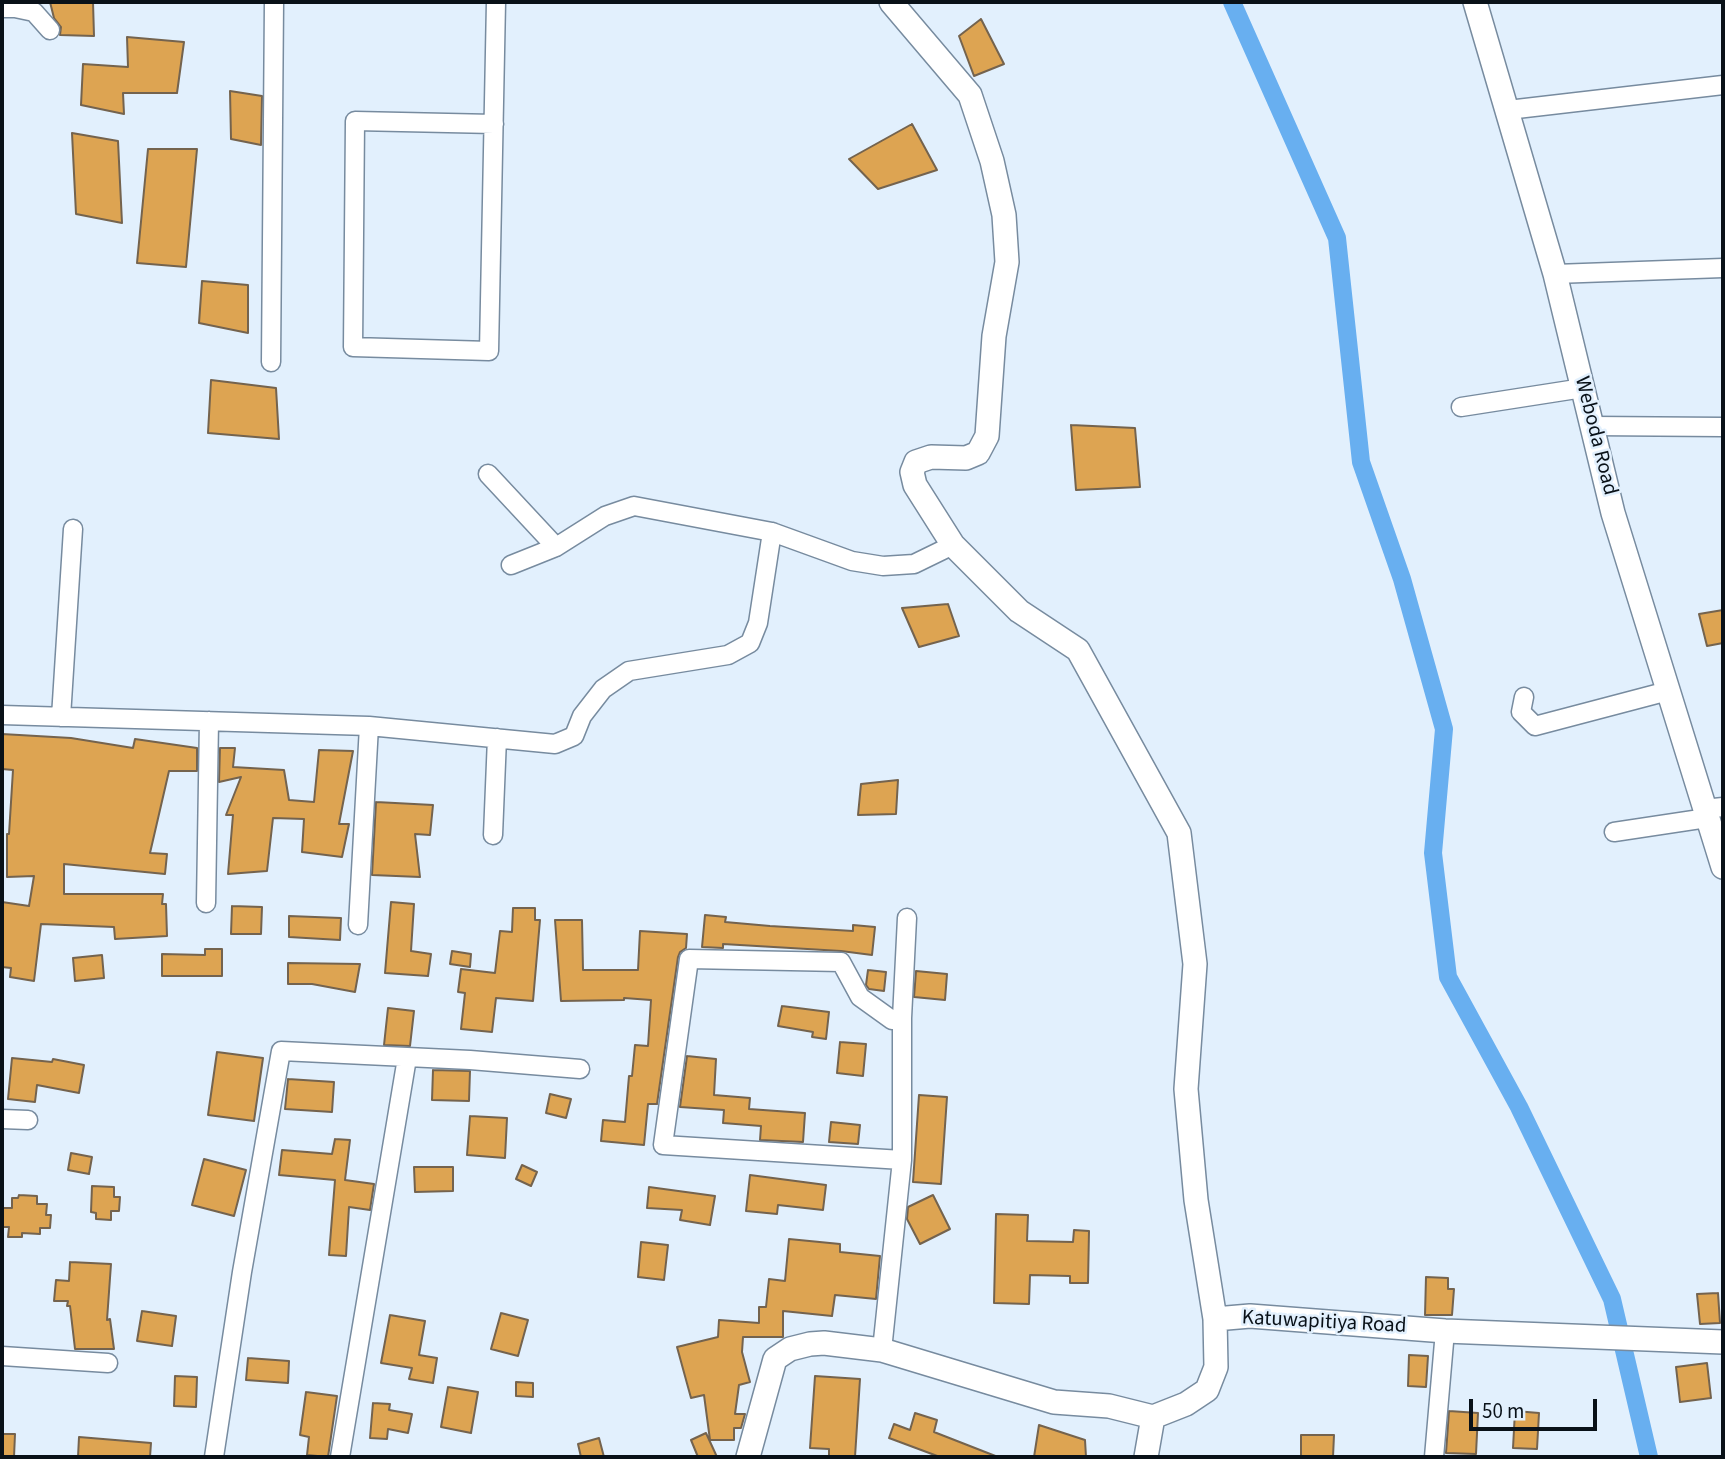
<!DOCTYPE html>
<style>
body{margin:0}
#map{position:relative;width:1725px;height:1459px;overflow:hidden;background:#e2f0fd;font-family:"Source Sans 3",sans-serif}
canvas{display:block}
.frame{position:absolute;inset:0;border:4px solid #091118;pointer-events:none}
.scale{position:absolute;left:1469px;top:1399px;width:128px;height:32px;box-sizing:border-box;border:4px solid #091118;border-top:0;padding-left:9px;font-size:21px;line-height:24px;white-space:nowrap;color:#091118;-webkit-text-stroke:5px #e2f0fd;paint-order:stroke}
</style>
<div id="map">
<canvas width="1725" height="1459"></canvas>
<div class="frame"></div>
<div class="scale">50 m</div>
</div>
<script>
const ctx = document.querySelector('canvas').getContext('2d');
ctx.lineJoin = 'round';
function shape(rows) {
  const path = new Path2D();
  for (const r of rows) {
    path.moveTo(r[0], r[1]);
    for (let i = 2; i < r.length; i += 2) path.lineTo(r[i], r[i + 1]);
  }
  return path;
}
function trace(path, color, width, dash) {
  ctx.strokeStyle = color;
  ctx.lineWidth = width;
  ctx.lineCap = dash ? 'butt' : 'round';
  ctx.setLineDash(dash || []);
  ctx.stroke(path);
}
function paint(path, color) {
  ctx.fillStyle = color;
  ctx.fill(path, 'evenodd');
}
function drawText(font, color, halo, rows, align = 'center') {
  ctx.font = font + ' "Source Sans 3",sans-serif';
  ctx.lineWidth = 5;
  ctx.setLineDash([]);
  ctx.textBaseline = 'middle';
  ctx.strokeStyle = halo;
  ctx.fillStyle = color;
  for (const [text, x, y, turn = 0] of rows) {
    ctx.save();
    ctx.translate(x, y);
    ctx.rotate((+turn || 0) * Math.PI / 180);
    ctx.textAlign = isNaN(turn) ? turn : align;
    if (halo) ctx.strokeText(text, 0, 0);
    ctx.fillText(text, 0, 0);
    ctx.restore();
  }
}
trace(shape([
 [1232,2,1337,238,1361,462,1402,579,1444,729,1433,853,1448,977,1519,1107,1612,1299,1649,1457]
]), '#68aff0', 18);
const building = shape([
 [50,2,93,2,94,36,60,35,61,27,54,18,50,2],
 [981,19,1004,64,974,76,959,36,981,19],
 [127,37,184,42,177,93,123,93,124,114,81,105,83,64,128,67,127,37],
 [230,91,262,96,261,145,231,139,230,91],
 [912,124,937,170,878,189,849,159,912,124],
 [72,133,118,141,122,223,76,214,72,133],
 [148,149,197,149,186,267,137,263,148,149],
 [202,281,248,285,248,333,199,323,202,281],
 [211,380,276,388,279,439,208,433,211,380],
 [1071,425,1135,428,1140,487,1076,490,1071,425],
 [948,604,959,636,919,647,902,608,948,604],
 [1723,610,1723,643,1707,646,1699,614,1723,610],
 [2,734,71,738,133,748,135,739,197,748,197,771,169,771,150,853,167,854,165,874,64,864,64,894,163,894,162,904,166,904,167,936,115,939,114,927,41,924,34,981,10,977,11,968,2,967,2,902,29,906,34,876,7,877,7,834,9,834,13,770,2,769,2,734],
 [220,748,235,748,233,767,284,770,289,800,314,802,319,750,353,751,339,824,349,824,342,857,302,852,304,819,273,818,267,871,228,874,233,815,226,815,241,777,219,782,220,748],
 [898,780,896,814,858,815,861,784,898,780],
 [376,802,433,805,430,835,415,834,420,877,372,875,376,802],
 [391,902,414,904,411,951,431,954,428,976,385,973,391,902],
 [232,906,262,907,261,934,231,934,232,906],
 [513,908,535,908,535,920,540,920,533,1001,496,998,492,1032,461,1029,465,993,458,992,461,969,495,973,500,931,512,932,513,908],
 [705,915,726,917,725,922,770,926,853,931,853,925,875,927,872,955,841,951,723,944,723,948,702,947,705,915],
 [289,916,341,918,340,940,289,937,289,916],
 [555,920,582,920,583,970,638,970,640,931,687,934,686,948,680,952,678,957,657,1104,648,1104,644,1145,601,1141,603,1120,625,1122,629,1076,632,1076,635,1045,648,1046,651,1000,624,998,624,1000,561,1001,555,920],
 [205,949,222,949,222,976,162,976,162,954,205,955,205,949],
 [452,951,471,954,470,967,450,964,452,951],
 [102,955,104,978,75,981,73,958,102,955],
 [288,963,360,964,355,992,312,984,288,984,288,963],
 [868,970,886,972,884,991,869,989,866,985,868,970],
 [916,971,947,974,945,1000,914,997,916,971],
 [782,1006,829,1012,826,1039,812,1037,813,1032,778,1026,782,1006],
 [388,1008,414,1011,410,1046,384,1045,388,1008],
 [840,1042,866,1044,863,1076,837,1073,840,1042],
 [217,1052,263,1058,254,1121,208,1115,217,1052],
 [687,1056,716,1059,714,1095,750,1098,749,1109,805,1113,803,1142,760,1140,761,1126,723,1123,724,1110,680,1107,687,1056],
 [12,1058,52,1062,53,1059,84,1065,79,1093,37,1085,35,1102,8,1099,12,1058],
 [433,1070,470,1071,469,1101,432,1100,433,1070],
 [288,1079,334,1082,332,1112,285,1109,288,1079],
 [550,1094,571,1099,566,1118,546,1113,550,1094],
 [919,1095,947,1097,941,1184,913,1182,919,1095],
 [470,1116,507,1118,505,1158,467,1155,470,1116],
 [831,1122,860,1125,858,1144,829,1142,831,1122],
 [335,1139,350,1140,345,1180,374,1184,370,1210,349,1207,346,1256,329,1255,335,1180,279,1175,282,1150,332,1154,335,1139],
 [71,1153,92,1157,89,1174,68,1170,71,1153],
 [204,1159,246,1170,234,1216,192,1205,204,1159],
 [522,1165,537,1172,531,1186,516,1179,522,1165],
 [414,1167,453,1167,453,1191,415,1192,414,1167],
 [750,1175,826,1185,823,1210,778,1205,777,1214,746,1211,750,1175],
 [92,1186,114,1187,114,1197,120,1197,119,1211,111,1211,111,1220,96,1219,96,1213,91,1212,92,1186],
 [649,1187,715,1196,710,1225,680,1220,682,1210,647,1208,649,1187],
 [19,1195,37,1196,37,1204,47,1204,46,1215,51,1215,50,1228,40,1228,40,1234,22,1233,22,1237,8,1237,9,1227,2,1227,2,1208,12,1208,12,1198,18,1198,19,1195],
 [933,1195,950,1229,920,1244,907,1219,908,1207,933,1195],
 [996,1214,1028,1215,1027,1241,1073,1242,1074,1230,1089,1231,1088,1283,1070,1283,1070,1276,1030,1275,1029,1304,994,1303,996,1214],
 [789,1239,840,1244,840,1252,880,1256,876,1299,835,1295,832,1316,783,1311,783,1337,743,1337,742,1352,750,1382,739,1385,735,1414,745,1414,741,1428,734,1428,734,1440,710,1440,704,1395,691,1398,677,1347,718,1337,719,1320,759,1323,759,1307,766,1307,769,1279,785,1281,789,1239],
 [641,1242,668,1245,664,1280,638,1277,641,1242],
 [70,1262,111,1264,107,1320,110,1319,114,1349,75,1349,70,1306,67,1306,68,1301,54,1301,56,1280,69,1281,70,1262],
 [1426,1277,1448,1278,1448,1289,1454,1289,1452,1315,1425,1315,1426,1277],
 [1718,1293,1720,1323,1700,1324,1697,1294,1718,1293],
 [142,1311,176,1316,172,1346,137,1341,142,1311],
 [501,1313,528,1320,518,1356,491,1349,501,1313],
 [390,1315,425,1321,419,1355,437,1358,433,1383,409,1379,412,1368,381,1363,390,1315],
 [1409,1355,1428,1356,1426,1387,1408,1386,1409,1355],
 [248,1358,289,1361,288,1383,246,1380,248,1358],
 [1707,1363,1711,1398,1680,1402,1676,1367,1707,1363],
 [175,1376,197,1377,196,1407,174,1406,175,1376],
 [815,1376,860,1379,855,1457,829,1457,829,1449,810,1448,815,1376],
 [516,1382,533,1383,533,1397,516,1396,516,1382],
 [448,1387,478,1392,471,1433,441,1427,448,1387],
 [306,1392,337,1396,328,1457,307,1455,309,1437,300,1435,306,1392],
 [373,1403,390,1404,389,1410,412,1414,408,1433,388,1429,387,1439,370,1438,373,1403],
 [1449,1411,1478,1413,1476,1454,1446,1453,1449,1411],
 [1515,1411,1539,1413,1537,1449,1513,1448,1515,1411],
 [915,1413,937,1420,934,1432,998,1457,940,1457,889,1438,894,1424,910,1430,915,1413],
 [1039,1425,1085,1440,1086,1457,1034,1457,1039,1425],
 [706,1433,717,1457,698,1457,691,1440,706,1433],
 [2,1434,15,1434,14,1457,2,1457,2,1434],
 [1301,1435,1334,1435,1333,1457,1301,1457,1301,1435],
 [79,1437,151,1443,150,1457,78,1457,79,1437],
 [599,1438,604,1457,581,1457,578,1444,599,1438]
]);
paint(building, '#dda452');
trace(building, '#74634e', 2);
const minor = shape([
 [2,8,15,8,34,12,50,30],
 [1508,110,1723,85],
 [494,124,355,121,353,347,489,351,496,2],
 [1555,274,1723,268],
 [271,362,274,2],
 [1461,407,1583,388],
 [1592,426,1723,427],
 [488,474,556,547],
 [511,565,556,547,605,516,634,506,772,532,852,561,883,566,914,564,953,545],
 [1524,697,1521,712,1535,726,1668,691],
 [2,715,369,726,555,744,574,736,582,716,603,689,629,671,728,655,750,643,758,623,772,532],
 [61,717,73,529],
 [1704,809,1723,807],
 [1614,832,1707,818],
 [493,835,497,738],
 [206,903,209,721],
 [358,925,369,726],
 [2,1119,28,1120],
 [902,1160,663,1145,689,959,841,962,860,997,892,1020,902,1018,907,918],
 [882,1350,902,1160,902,1018],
 [2,1356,108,1363],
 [214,1457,242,1272,281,1051,470,1060,580,1069],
 [340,1457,407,1058],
 [1434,1457,1445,1331]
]);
const tertiary = shape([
 [1475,2,1555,274,1613,513,1723,867],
 [1215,1319,1250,1316,1445,1331,1723,1342],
 [748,1457,775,1359,790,1349,810,1344,824,1343,882,1350,1054,1402,1109,1406,1153,1417,1186,1404,1207,1390,1216,1367,1215,1319,1196,1200,1186,1089,1195,964,1179,833,1078,650,1019,611,953,545,915,485,912,472,916,462,931,457,966,458,978,453,987,436,994,336,1007,262,1004,215,992,161,970,95,891,2],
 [1146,1457,1153,1417]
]);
trace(minor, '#778b9f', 21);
trace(tertiary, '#778b9f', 26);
trace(minor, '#fff', 18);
trace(tertiary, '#fff', 23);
drawText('21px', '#091118', '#e2f0fd', [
 ["Weboda Road",1595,436,76],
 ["Katuwapitiya Road",1324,1323,3]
]);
</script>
